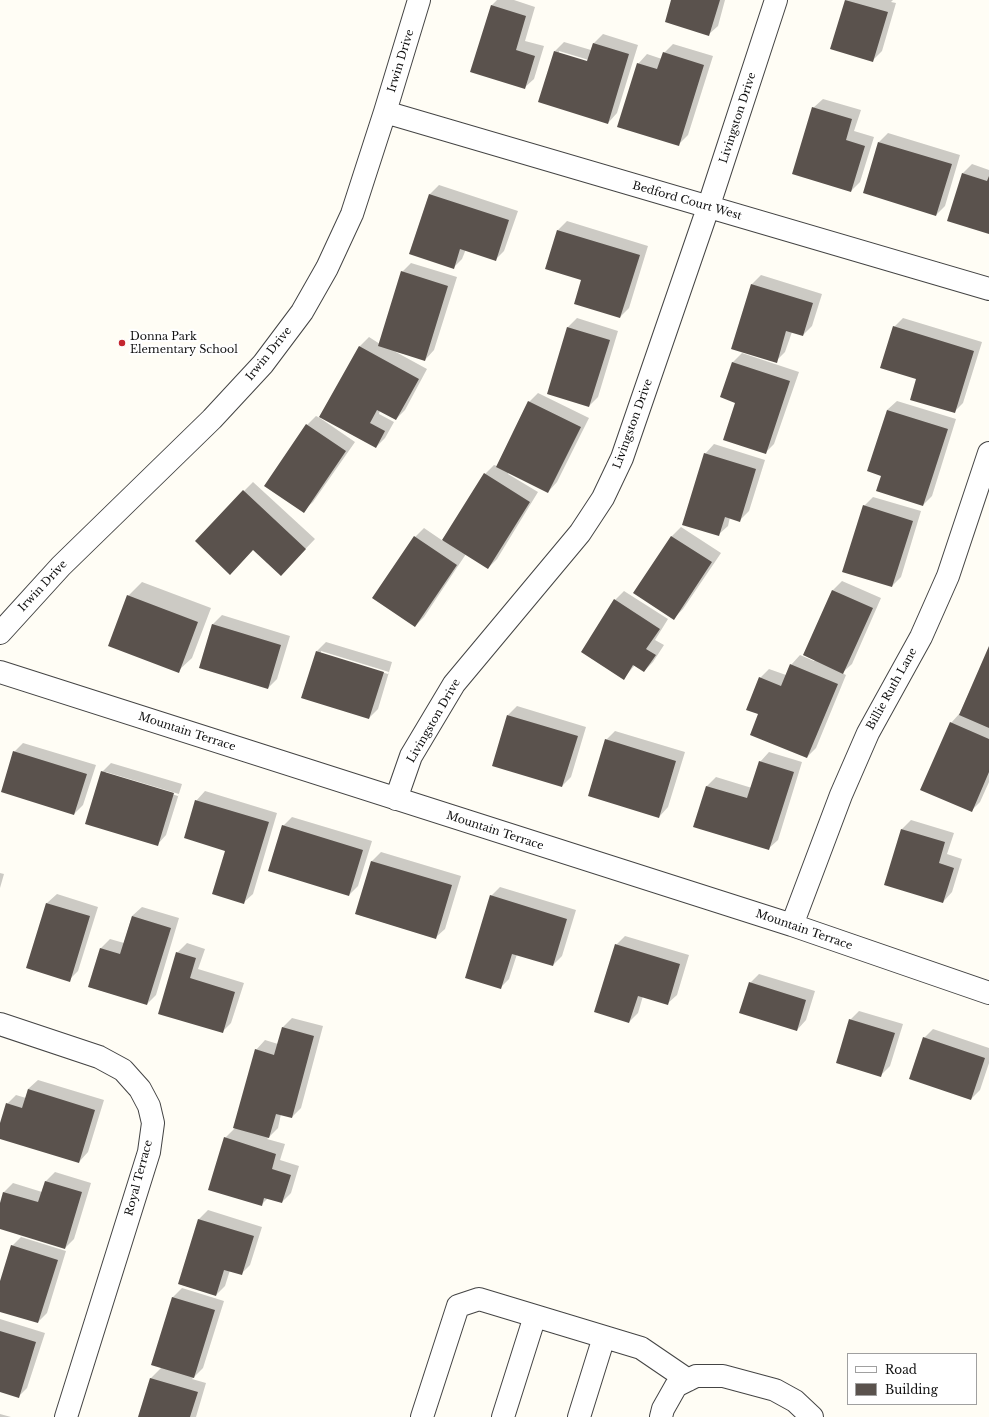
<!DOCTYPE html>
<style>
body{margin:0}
#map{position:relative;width:989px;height:1417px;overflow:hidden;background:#fffdf5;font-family:"Libre Baskerville",serif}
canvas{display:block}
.legend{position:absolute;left:847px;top:1353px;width:130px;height:52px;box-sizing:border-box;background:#fff;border:1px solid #a0a0a0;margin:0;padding:5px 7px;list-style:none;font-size:12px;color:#111}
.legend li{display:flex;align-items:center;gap:8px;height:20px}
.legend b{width:20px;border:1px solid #a0a0a0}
</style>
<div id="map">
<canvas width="989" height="1417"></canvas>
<ul class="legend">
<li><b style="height:5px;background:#fff"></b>Road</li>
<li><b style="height:11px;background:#5a524d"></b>Building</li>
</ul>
</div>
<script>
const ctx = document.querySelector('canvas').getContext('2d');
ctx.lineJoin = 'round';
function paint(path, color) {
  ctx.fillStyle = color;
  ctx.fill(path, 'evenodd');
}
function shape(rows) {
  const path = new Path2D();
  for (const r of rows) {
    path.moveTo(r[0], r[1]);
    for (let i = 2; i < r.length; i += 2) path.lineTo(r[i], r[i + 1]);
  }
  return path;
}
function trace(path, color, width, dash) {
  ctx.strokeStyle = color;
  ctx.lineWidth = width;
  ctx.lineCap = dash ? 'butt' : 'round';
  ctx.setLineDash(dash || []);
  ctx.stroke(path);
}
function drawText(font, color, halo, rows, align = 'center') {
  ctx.font = font + ' "Libre Baskerville",serif';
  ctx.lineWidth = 4;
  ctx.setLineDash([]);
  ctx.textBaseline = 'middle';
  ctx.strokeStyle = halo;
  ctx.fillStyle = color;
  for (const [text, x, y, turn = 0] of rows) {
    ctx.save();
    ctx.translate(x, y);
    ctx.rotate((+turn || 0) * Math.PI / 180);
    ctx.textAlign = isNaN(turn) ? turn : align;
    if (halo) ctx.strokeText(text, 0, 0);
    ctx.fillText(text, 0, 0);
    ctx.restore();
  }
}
paint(shape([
 [497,0,514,0,535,7,525,41,544,46,534,79,524,88,492,5],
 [672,0,725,0,718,26,708,35],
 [846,0,893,0,891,2,896,3,882,51,873,60,832,48],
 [603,34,638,45,617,113,608,123,555,51,564,42,591,50,593,44],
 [559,51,592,61,592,63,559,54],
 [673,44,713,56,688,135,679,144,638,64,647,54,662,59,664,53],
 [823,99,861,110,854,131,874,137,860,182,851,191,813,108],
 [888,133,960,155,945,206,936,215,879,142],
 [972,164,989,170,989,233,963,173],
 [439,185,518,211,504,251,495,260,466,249,462,259,453,268,410,253,430,194],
 [567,221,648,246,629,308,620,317,583,280,558,230],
 [411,263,457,277,434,350,425,360,394,351,427,369,405,410,396,419,380,410,379,414,394,422,385,438,376,447,321,417,320,418,355,442,313,502,303,511,307,425,316,416,320,418,360,346,369,337,380,344,402,272],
 [761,275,822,294,812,326,803,335,792,332,785,352,776,361,752,284],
 [577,318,618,331,598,397,589,406,548,393,568,327],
 [903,318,982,342,963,403,954,412,917,378,894,327],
 [742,353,799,372,774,444,765,453,736,402,721,397,733,362],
 [538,393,589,418,557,482,548,492,509,472,508,474,538,492,497,559,488,568,466,554,424,617,415,626,415,537,424,528,443,541,485,474,494,465,497,466,529,402],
 [897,401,956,419,932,496,923,505,883,475,887,410],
 [714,444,765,460,749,511,740,520,730,517,728,526,718,535,705,454],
 [253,482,315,539,290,565,244,491],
 [873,497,921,511,901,577,892,586,864,506],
 [681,527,721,553,683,609,674,618,635,592,672,536],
 [842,581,881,598,852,664,842,673,846,675,816,748,807,757,759,714,760,678,769,669,786,675,791,665,800,655,814,661,815,660,804,655,833,590],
 [142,582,211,608,192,658,178,671,128,596],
 [624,591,668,619,655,640,664,645,653,662,644,671,635,665,624,678,615,600],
 [222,615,290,636,277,679,268,688,200,667,213,624],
 [326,642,392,662,378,709,369,718,317,651],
 [321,651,389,672,388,674,321,654],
 [989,649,989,782,980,802,971,811,951,723,960,713],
 [517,706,586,727,571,777,562,786,508,715],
 [615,731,685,752,668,807,659,817,606,740],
 [23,743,96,765,83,805,74,814,14,752],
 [769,752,802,762,778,840,768,849,695,827,707,786,716,777,752,788,760,762],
 [111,763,182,784,166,835,157,845,102,772],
 [106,772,179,794,178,796,106,774],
 [205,791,277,813,253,894,243,903,226,850,196,801],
 [292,817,372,841,358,886,349,895,283,826],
 [911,820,954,833,947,854,962,859,952,892,943,902,902,829],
 [381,852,461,876,445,929,435,938,356,914,372,861],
 [0,873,4,874,0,888],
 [500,887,576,910,562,956,553,965,517,954,509,979,500,988,491,896],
 [57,894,98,907,78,971,69,980,28,968,47,903],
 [142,907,179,918,156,995,147,1004,89,987,101,948,110,939,124,943,132,916],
 [625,936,689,955,677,995,667,1004,643,996,638,1013,629,1022,616,945],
 [187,943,205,949,198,969,244,983,231,1023,222,1032,159,1013,177,953],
 [759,974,815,991,806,1020,797,1030,750,983],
 [859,1011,903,1024,890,1066,881,1075,850,1020],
 [292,1018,323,1026,301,1108,292,1117,281,1114,278,1128,267,1139,285,1144,280,1160,299,1166,291,1193,282,1202,268,1198,261,1205,225,1138,235,1128,256,1050,265,1040,278,1044,283,1027],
 [933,1029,989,1048,989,1063,980,1090,971,1099,924,1038],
 [38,1080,104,1100,88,1152,79,1162,0,1137,0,1126,7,1104,16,1095,26,1098,28,1089],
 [55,1172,91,1183,74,1239,65,1248,0,1228,0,1206,4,1192,13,1183,42,1192,46,1181],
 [208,1210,262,1227,250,1265,241,1274,230,1270,225,1286,216,1295,179,1284,199,1219],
 [21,1237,66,1251,47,1313,38,1322,0,1311,0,1284,12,1246],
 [182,1288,224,1301,203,1368,192,1379,206,1383,196,1417,139,1417,151,1378,162,1367,152,1365,173,1297],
 [0,1319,45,1333,27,1388,18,1397,0,1391],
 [0,1414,11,1417,0,1417]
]), '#0003');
paint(shape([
 [671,0,720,0,709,36,665,22],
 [845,0,888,12,873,62,830,49],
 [491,5,526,16,516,50,535,56,525,89,470,72],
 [593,43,629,54,608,124,538,102,554,51,587,61],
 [663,52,704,65,679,146,617,127,637,63,657,69],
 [812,107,852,119,846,140,865,146,851,192,792,174],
 [878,142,952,164,936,216,863,193],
 [962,173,987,181,989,176,989,234,947,221],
 [429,194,509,220,496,261,460,249,454,269,409,254],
 [557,230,640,255,620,318,574,304,581,280,545,269],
 [401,271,448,286,425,361,378,346],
 [751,284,813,303,803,336,786,331,777,363,731,349],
 [893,326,974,351,955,413,910,400,916,379,880,368],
 [567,327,610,340,589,407,547,394],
 [359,346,419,379,396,420,377,410,370,423,385,431,376,448,319,417],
 [732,362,790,381,766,454,723,440,735,403,720,397],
 [528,401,581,427,548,493,496,467],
 [887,410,948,429,923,506,876,491,881,476,867,471],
 [306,424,346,451,304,513,264,486],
 [704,453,756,469,740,522,725,517,719,536,682,525],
 [484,473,530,502,488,569,442,540],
 [243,490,306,549,281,576,253,550,230,575,195,541],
 [863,505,913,521,892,587,842,572],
 [414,536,457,565,415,627,372,598],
 [671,536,712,562,674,620,633,593],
 [832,590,873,608,843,674,803,655],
 [127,595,198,622,179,673,108,646],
 [614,599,660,629,646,649,656,655,644,672,633,665,624,680,581,652],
 [212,624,281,645,268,689,199,668],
 [989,646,989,728,959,715],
 [316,651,384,672,369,719,301,698],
 [790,664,838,684,807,758,750,735,758,714,746,710,759,677,781,686],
 [507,715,578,736,562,787,492,766],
 [950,722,989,739,989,772,972,812,920,790],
 [605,739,676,761,659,818,588,796],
 [13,751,87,774,74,815,1,792],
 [759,761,794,772,769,850,693,827,706,786,747,798],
 [101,771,174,793,158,846,85,824],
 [195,800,269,822,244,904,212,894,225,851,184,838],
 [282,825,363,850,349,896,268,871],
 [901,829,945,842,939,863,954,868,943,903,884,885],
 [371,861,452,885,436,939,355,914],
 [490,895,567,919,553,966,512,954,501,989,465,978],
 [46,903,90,916,70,982,26,968],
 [132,916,171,928,147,1005,88,987,100,948,120,954],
 [615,944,680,964,668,1005,638,996,629,1023,594,1012],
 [176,952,196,958,190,978,235,992,223,1033,158,1014],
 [749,982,806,1000,797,1031,739,1013],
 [849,1019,895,1033,881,1077,836,1063],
 [282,1027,314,1036,292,1118,276,1114,269,1138,233,1128,255,1049,274,1055],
 [923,1037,985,1058,971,1100,909,1079],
 [28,1089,95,1110,79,1163,0,1139,0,1123,6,1103,22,1108],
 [224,1137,276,1154,272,1169,291,1175,282,1203,264,1198,262,1206,208,1190],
 [45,1181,82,1192,65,1249,0,1229,0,1203,3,1192,38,1202],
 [198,1219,254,1236,242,1275,224,1270,216,1296,178,1284],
 [11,1245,58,1260,38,1323,0,1312,0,1281],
 [172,1297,215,1310,194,1378,151,1365],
 [0,1331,36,1342,19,1398,0,1392],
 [150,1378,198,1392,190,1417,138,1417]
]), '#5a524d');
const minor = shape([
 [385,112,989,289],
 [0,633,61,566,212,419,263,364,302,312,327,268,352,214,385,112,419,0],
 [0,672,792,925,989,993],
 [396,799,411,756,454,684,580,533,603,498,622,458,708,208,776,0],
 [792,925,841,795,868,733,921,637,948,576,989,453],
 [0,1024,99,1057,123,1070,140,1089,149,1106,153,1123,149,1152,66,1417],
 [422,1417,458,1306,479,1299,641,1348,688,1380],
 [503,1417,535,1316],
 [579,1417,604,1337],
 [661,1417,663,1409,676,1386,696,1376,723,1376,775,1390,795,1401,812,1417]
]);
trace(minor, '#444', 24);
trace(minor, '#fff', 22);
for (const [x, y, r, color] of [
 [122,343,4,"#c4262e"]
]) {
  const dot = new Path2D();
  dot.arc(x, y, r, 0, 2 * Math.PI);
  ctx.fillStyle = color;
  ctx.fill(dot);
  trace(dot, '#fff', 1.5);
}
drawText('11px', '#111', '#fff', [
 ["Irwin Drive",401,61,-73],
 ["Livingston Drive",738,118,-72],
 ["Bedford Court West",687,201,16],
 ["Irwin Drive",269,354,-51],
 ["Livingston Drive",633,424,-70],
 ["Irwin Drive",43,586,-47],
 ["Billie Ruth Lane",892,689,-61],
 ["Livingston Drive",434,721,-60],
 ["Mountain Terrace",187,732,18],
 ["Mountain Terrace",495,831,18],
 ["Mountain Terrace",804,930,19],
 ["Royal Terrace",139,1178,-75]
]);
drawText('11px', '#111', '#fff', [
 ["Donna Park",130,337],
 ["Elementary School",130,350]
], 'left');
</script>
